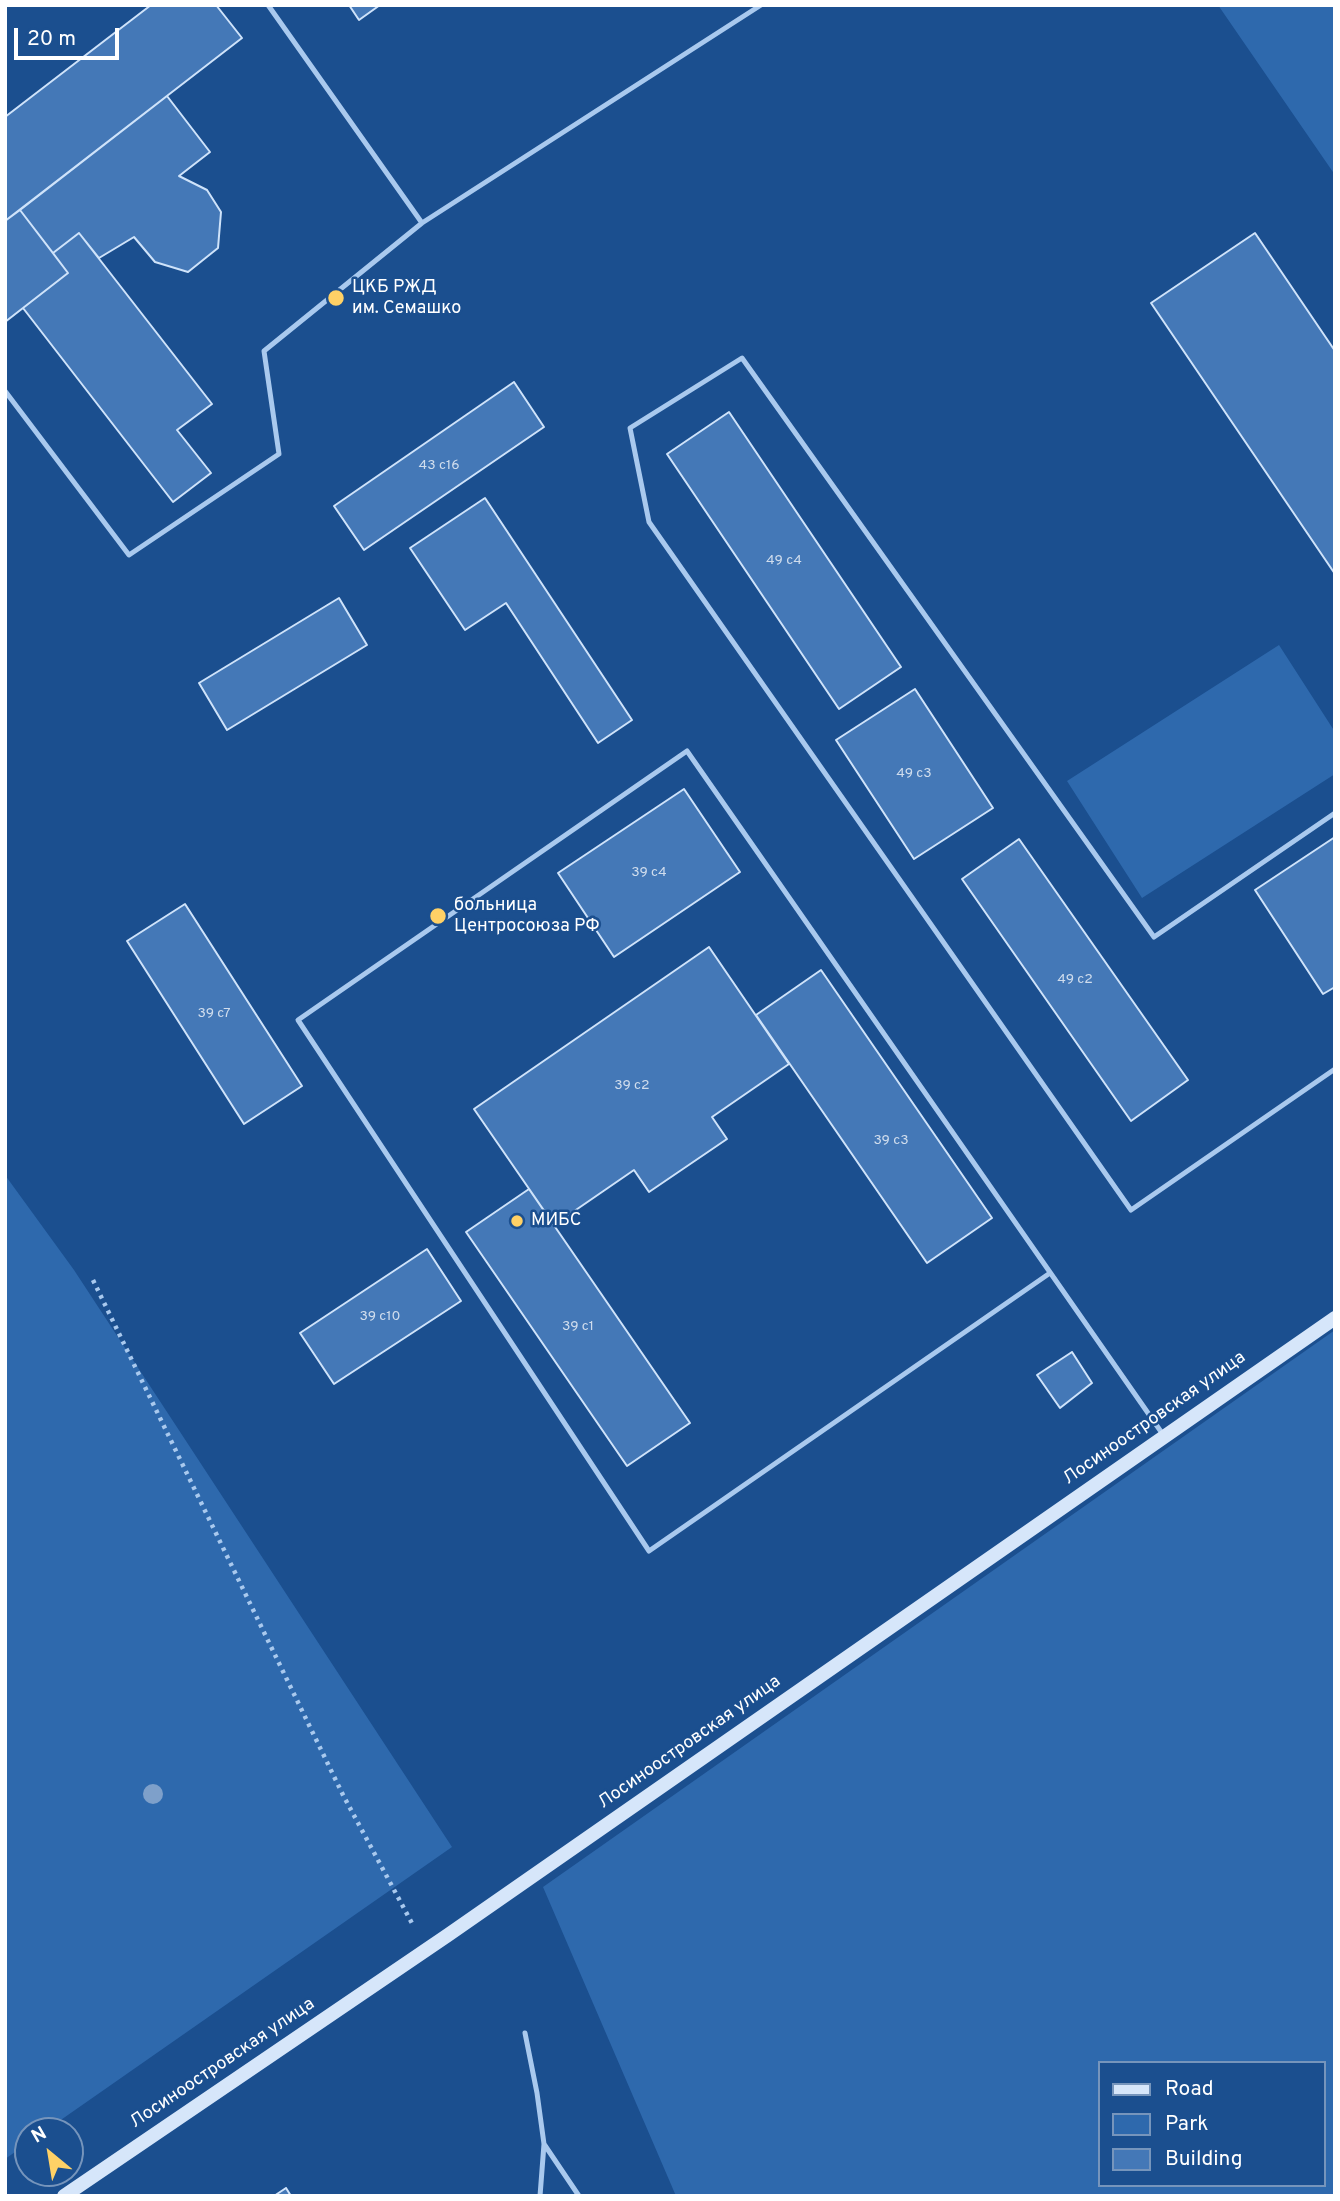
<!DOCTYPE html>
<meta charset="utf-8">
<style>
body{margin:0}
#map{position:relative;width:1340px;height:2201px;overflow:hidden;background:#1b4f8f;font-family:Overpass,sans-serif}
canvas{display:block}
.frame{position:absolute;inset:0;border:7px solid #fff;pointer-events:none}
.legend{position:absolute;left:1098px;top:2061px;width:228px;height:126px;box-sizing:border-box;background:#1b4f8f;border:2px solid #7695bc;margin:0;padding:9px 12px;list-style:none;font-size:21px;color:#fff}
.legend li{display:flex;align-items:center;gap:14px;height:35px}
.legend b{width:35px;border:2px solid #7695bc}
.north{position:absolute;left:14px;top:2117px;width:70px;height:70px;box-sizing:border-box;background:#1b4f8f;border:2px solid #7695bc;border-radius:50%;rotate:330deg;font-size:19px;font-weight:700;line-height:28px;text-align:center;color:#fff}
.north::after{content:'';display:block;margin:auto;width:24px;height:32px;background:#ffd166;clip-path:polygon(50% 0,100% 100%,50% 72%,0 100%)}
.scale{position:absolute;left:14px;top:28px;width:105px;height:32px;box-sizing:border-box;border:4px solid #fff;border-top:0;padding-left:9px;font-size:21px;line-height:24px;white-space:nowrap;color:#fff;-webkit-text-stroke:5px #1b4f8f;paint-order:stroke}
</style>
<div id="map">
<canvas width="1340" height="2201"></canvas>
<div class="frame"></div>
<ul class="legend">
<li><b style="height:9px;background:#d6e6fa"></b>Road</li>
<li><b style="height:19px;background:#2e69ad"></b>Park</li>
<li><b style="height:19px;background:#4478b7"></b>Building</li>
</ul>
<div class="north">N</div>
<div class="scale">20 m</div>
</div>
<script>
const ctx = document.querySelector('canvas').getContext('2d');
ctx.lineJoin = 'round';
function paint(path, color) {
  ctx.fillStyle = color;
  ctx.fill(path, 'evenodd');
}
function shape(rows) {
  const path = new Path2D();
  for (const r of rows) {
    path.moveTo(r[0], r[1]);
    for (let i = 2; i < r.length; i += 2) path.lineTo(r[i], r[i + 1]);
  }
  return path;
}
function trace(path, color, width, dash) {
  ctx.strokeStyle = color;
  ctx.lineWidth = width;
  ctx.lineCap = dash ? 'butt' : 'round';
  ctx.setLineDash(dash || []);
  ctx.stroke(path);
}
function drawText(font, color, halo, rows, align = 'center') {
  ctx.font = font + ' Overpass,sans-serif';
  ctx.lineWidth = 5;
  ctx.setLineDash([]);
  ctx.textBaseline = 'middle';
  ctx.strokeStyle = halo;
  ctx.fillStyle = color;
  for (const [text, x, y, turn = 0] of rows) {
    ctx.save();
    ctx.translate(x, y);
    ctx.rotate((+turn || 0) * Math.PI / 180);
    ctx.textAlign = isNaN(turn) ? turn : align;
    if (halo) ctx.strokeText(text, 0, 0);
    ctx.fillText(text, 0, 0);
    ctx.restore();
  }
}
paint(shape([
 [1218,5,1335,5,1335,175],
 [1279,645,1335,732,1335,774,1142,898,1067,781],
 [5,1175,74,1270,452,1847,45,2131,28,2131,28,2143,5,2159],
 [1335,1330,1335,2196,676,2196,543,1887],
 [1100,2063,1324,2063,1324,2185,1100,2185]
]), '#2e69ad');
const building = shape([
 [151,5,216,5,242,38,5,221,5,117,151,5],
 [349,5,380,5,359,20,349,5],
 [167,96,210,152,179,176,207,190,221,212,218,248,188,272,155,262,134,237,99,258,79,233,53,253,20,210,167,96],
 [20,210,68,273,5,322,5,221,20,210],
 [79,233,212,404,177,430,211,473,173,502,23,308,68,273,53,253,79,233],
 [1255,233,1335,351,1335,574,1151,303,1255,233],
 [514,382,544,427,364,550,334,506,514,382],
 [729,412,901,667,839,709,667,454,729,412],
 [485,498,632,720,598,743,506,603,465,630,410,548,485,498],
 [339,598,367,645,227,730,199,683,339,598],
 [915,689,993,808,914,859,836,740,915,689],
 [684,789,740,872,614,957,558,873,684,789],
 [1335,837,1335,987,1323,994,1255,890,1335,837],
 [1019,839,1188,1080,1131,1121,962,879,1019,839],
 [185,904,302,1086,244,1124,127,941,185,904],
 [709,947,789,1064,712,1117,727,1139,649,1192,634,1170,554,1225,474,1109,709,947],
 [821,970,992,1218,927,1263,756,1015,821,970],
 [529,1189,690,1423,627,1466,466,1232,529,1189],
 [427,1249,461,1301,334,1384,300,1333,427,1249],
 [1072,1352,1092,1383,1060,1408,1037,1375,1072,1352],
 [286,2188,291,2196,274,2196,286,2188]
]);
paint(building, '#4478b7');
trace(building, '#cfe3fa', 2);
trace(shape([
 [93,1280,343,1795,414,1927]
]), '#a9c9ee', 4.5, [3.5, 5]);
trace(shape([
 [268,5,422,223],
 [5,391,129,555,279,454,264,351,422,223,761,5],
 [1335,813,1154,937,742,358,630,428,649,522,1131,1210,1335,1069],
 [1050,1273,649,1551,298,1020,687,751,1164,1436],
 [525,2033,537,2093,544,2144,540,2196],
 [544,2144,579,2196]
]), '#a9c9ee', 5);
trace(shape([
 [64,2196,448,1935,1335,1318]
]), '#d6e6fa', 14);
ctx.fillStyle = '#7ea0ca';
for (const [x, y] of [
 [153,1794]
]) {
  ctx.beginPath();
  ctx.arc(x, y, 10, 0, 2 * Math.PI);
  ctx.fill();
}
for (const [x, y, r, color] of [
 [336,298,9,"#ffd166"],
 [438,916,9,"#ffd166"],
 [517,1221,7,"#ffd166"]
]) {
  const dot = new Path2D();
  dot.arc(x, y, r, 0, 2 * Math.PI);
  ctx.fillStyle = color;
  ctx.fill(dot);
  trace(dot, '#1b4f8f', 2.5);
}
drawText('14px', '#d0dded', null, [
 ["43 с16",439,466],
 ["49 с4",784,561],
 ["49 с3",914,774],
 ["39 с4",649,873],
 ["49 с2",1075,980],
 ["39 с7",214,1014],
 ["39 с2",632,1086],
 ["39 с3",891,1141],
 ["39 с10",380,1317],
 ["39 с1",578,1327]
]);
drawText('18px', '#fff', '#1b4f8f', [
 ["ЦКБ РЖД",352,288],
 ["им. Семашко",352,309],
 ["больница",454,906],
 ["Центросоюза РФ",454,927],
 ["МИБС",531,1221]
], 'left');
drawText('18px', '#fff', '#1b4f8f', [
 ["Лосиноостровская улица",1155,1419,-35],
 ["Лосиноостровская улица",690,1743,-35],
 ["Лосиноостровская улица",223,2064,-34]
]);
</script>
